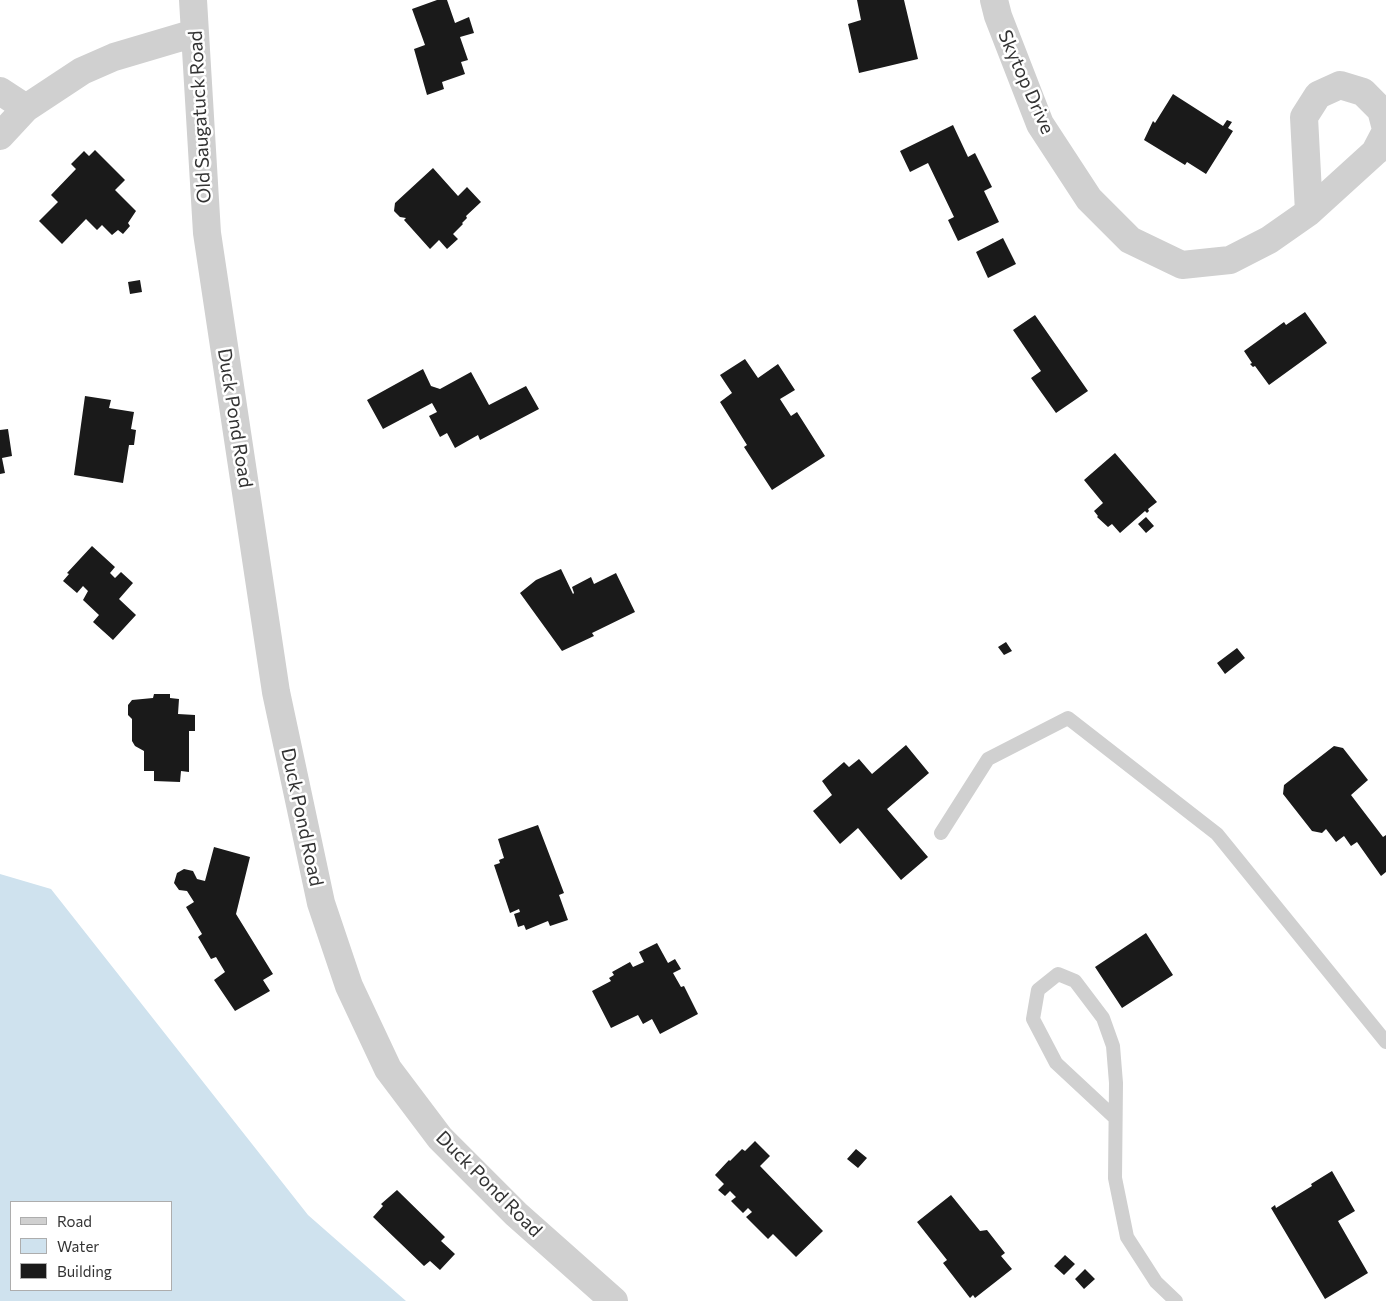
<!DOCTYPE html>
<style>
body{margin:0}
#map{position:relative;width:1386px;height:1301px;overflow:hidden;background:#fff;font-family:Commissioner,sans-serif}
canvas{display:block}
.legend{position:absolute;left:10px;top:1201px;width:162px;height:90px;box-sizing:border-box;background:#fff;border:1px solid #adadad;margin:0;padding:6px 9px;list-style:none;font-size:15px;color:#333}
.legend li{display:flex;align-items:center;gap:10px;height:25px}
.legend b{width:25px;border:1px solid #adadad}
</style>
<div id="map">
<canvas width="1386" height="1301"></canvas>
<ul class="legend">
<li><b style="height:6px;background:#d0d0d0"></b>Road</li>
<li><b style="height:14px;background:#cfe2ee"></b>Water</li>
<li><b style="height:14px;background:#1a1a1a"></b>Building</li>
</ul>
</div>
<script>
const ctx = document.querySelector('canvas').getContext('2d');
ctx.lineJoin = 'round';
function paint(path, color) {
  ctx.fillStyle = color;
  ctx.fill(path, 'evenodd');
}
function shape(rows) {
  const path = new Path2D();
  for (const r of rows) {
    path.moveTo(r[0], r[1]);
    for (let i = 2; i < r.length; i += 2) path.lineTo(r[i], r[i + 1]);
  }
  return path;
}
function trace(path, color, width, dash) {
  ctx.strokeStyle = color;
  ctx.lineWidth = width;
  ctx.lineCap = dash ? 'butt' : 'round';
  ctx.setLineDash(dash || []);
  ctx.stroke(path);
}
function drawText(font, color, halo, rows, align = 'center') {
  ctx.font = font + ' Commissioner,sans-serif';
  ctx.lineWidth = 5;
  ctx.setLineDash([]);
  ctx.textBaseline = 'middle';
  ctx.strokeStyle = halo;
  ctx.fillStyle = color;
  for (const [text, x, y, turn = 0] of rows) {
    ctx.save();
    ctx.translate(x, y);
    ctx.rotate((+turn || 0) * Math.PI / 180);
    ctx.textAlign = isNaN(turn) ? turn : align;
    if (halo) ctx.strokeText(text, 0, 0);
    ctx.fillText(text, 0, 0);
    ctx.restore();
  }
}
paint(shape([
 [0,874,51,889,308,1215,406,1301,0,1301],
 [11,1202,171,1202,171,1290,11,1290]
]), '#cfe2ee');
paint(shape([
 [437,0,447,0,455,23,469,17,474,33,460,37,468,60,461,62,465,74,442,82,444,89,427,95,414,49,425,45,412,9],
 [857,0,904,0,918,59,859,73,848,24,861,20],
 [1173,94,1223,126,1227,120,1232,122,1228,128,1233,131,1206,174,1187,162,1185,165,1144,140,1153,121,1155,123],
 [953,125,968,157,975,153,992,187,984,191,999,222,958,241,948,220,954,217,928,163,910,172,900,151],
 [95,150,125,180,115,190,136,211,128,223,130,226,123,234,118,230,112,235,102,225,97,230,86,219,62,244,39,221,58,202,51,195,76,169,71,164,84,151,89,156],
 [433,168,458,196,467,187,481,202,466,216,467,218,462,223,463,224,453,234,458,239,447,249,439,240,430,249,404,220,406,218,400,217,394,211,395,203],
 [1003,238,1016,264,988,278,976,252],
 [140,280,142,292,130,294,128,282],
 [1305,312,1327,343,1269,385,1255,366,1253,367,1250,364,1252,363,1244,351,1284,322,1286,325],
 [1035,315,1088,391,1056,413,1031,378,1041,371,1013,330],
 [745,359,758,378,778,364,795,390,780,399,791,416,797,412,825,456,772,490,744,447,747,445,720,402,732,393,720,375],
 [423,369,431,386,440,389,471,372,489,405,526,386,539,409,480,440,478,435,455,448,447,433,440,437,429,416,437,412,432,403,383,429,367,400],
 [85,396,111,400,109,408,134,412,131,429,136,430,134,445,129,445,123,483,74,475],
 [8,429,12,456,2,458,5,473,0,474,0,430],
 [1115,453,1157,502,1148,509,1149,511,1147,513,1145,511,1120,533,1112,524,1108,527,1097,517,1098,516,1094,511,1103,503,1084,480],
 [1146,517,1154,526,1146,533,1138,524],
 [92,546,115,567,110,573,115,578,121,572,133,583,119,599,136,615,113,640,93,622,99,615,83,600,88,591,83,586,77,593,63,581,69,574,67,573],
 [561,569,573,594,574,593,572,587,591,577,594,584,616,573,635,612,592,633,594,636,562,651,520,593,536,580],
 [1006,642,1012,651,1004,655,998,647],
 [1237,648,1245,658,1225,674,1217,663],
 [154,694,170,694,170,698,179,699,178,714,195,715,195,731,189,731,189,772,181,771,180,782,154,781,154,771,144,771,144,751,135,746,132,741,132,719,128,715,128,705,132,700,153,698],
 [906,745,929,773,887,809,928,857,901,880,858,828,840,844,813,811,832,795,822,781,844,762,849,767,859,759,872,774],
 [1334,746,1343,748,1368,780,1351,795,1383,837,1386,835,1386,872,1381,876,1357,842,1351,846,1344,836,1336,842,1326,829,1322,833,1312,831,1283,794,1284,785],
 [538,825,564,893,559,895,568,920,550,926,548,921,526,930,524,925,518,927,514,914,520,912,519,909,510,913,494,865,500,863,499,860,504,858,498,839],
 [214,847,250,857,236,914,273,974,263,980,270,991,235,1011,214,980,225,972,216,957,211,959,198,937,202,934,186,907,194,902,187,891,179,890,174,883,177,873,184,869,193,871,197,879,205,881],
 [1146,933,1173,975,1122,1008,1095,967],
 [657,943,668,963,675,959,681,969,673,973,681,987,684,986,698,1014,660,1034,652,1019,643,1024,638,1015,611,1028,592,991,611,981,609,978,614,975,612,972,630,962,633,967,644,962,639,952],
 [755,1141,770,1156,760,1166,823,1231,796,1257,773,1234,768,1239,746,1217,752,1212,748,1208,743,1213,731,1201,736,1197,730,1191,725,1196,718,1190,724,1184,715,1175,729,1160,730,1161,742,1149,745,1151],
 [856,1149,867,1158,858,1168,847,1159],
 [1332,1171,1355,1211,1338,1221,1368,1273,1325,1299,1271,1208,1275,1205,1276,1208,1312,1186,1311,1184],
 [397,1190,445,1237,441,1241,455,1254,440,1270,430,1261,424,1266,373,1217,383,1206,381,1204],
 [951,1195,980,1231,987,1230,1005,1253,1001,1256,1012,1269,975,1298,973,1295,970,1298,943,1263,947,1260,917,1222],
 [1065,1255,1075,1264,1064,1275,1054,1266],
 [1085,1269,1095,1279,1084,1289,1075,1279]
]), '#1a1a1a');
trace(shape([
 [941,833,988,759,1068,718,1217,834,1386,1042],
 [1114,1117,1056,1063,1033,1019,1038,990,1058,974,1075,981,1103,1018,1113,1046,1116,1083,1115,1178,1127,1237,1156,1282,1176,1301]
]), '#d0d0d0', 14);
trace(shape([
 [193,0,207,233,276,692,321,903,349,986,388,1069,440,1138,516,1214,614,1301],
 [994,0,998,16,1040,124,1089,199,1130,240,1182,265,1230,260,1269,240,1309,212,1375,152,1386,131],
 [0,91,26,108,82,71,114,57,195,33],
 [0,136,26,108],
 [1309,212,1304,117,1318,95,1340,85,1363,92,1381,110,1386,129]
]), '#d0d0d0', 28);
drawText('19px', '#333', '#fff', [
 ["Skytop Drive",1026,82,66],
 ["Old Saugatuck Road",200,117,-93],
 ["Duck Pond Road",235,418,81],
 ["Duck Pond Road",302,817,78],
 ["Duck Pond Road",489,1184,45]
]);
</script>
